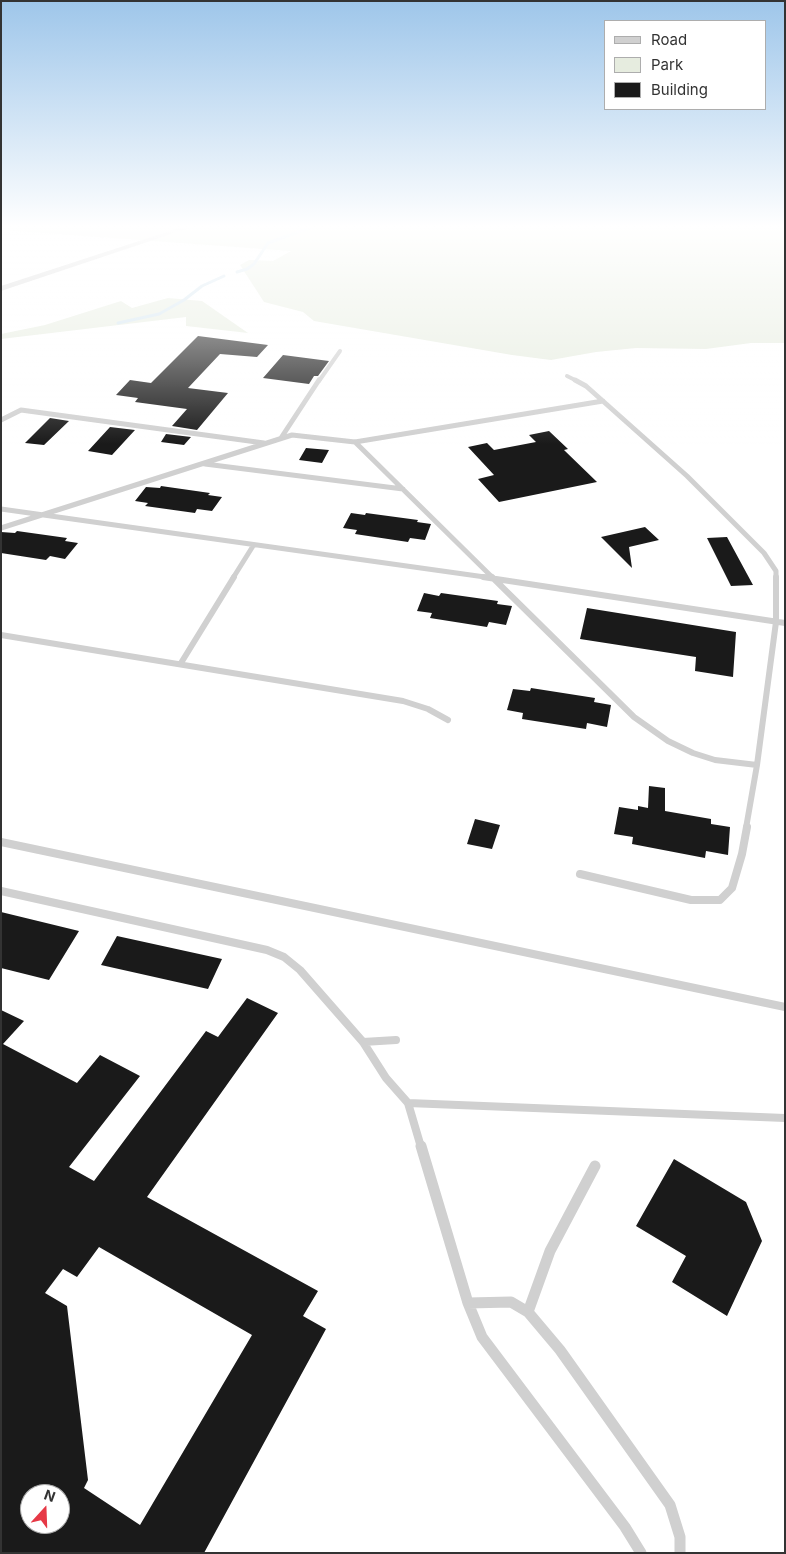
<!DOCTYPE html>
<style>
body{margin:0}
#map{position:relative;width:786px;height:1554px;overflow:hidden;background:#fff;font-family:Inter,sans-serif}
canvas{display:block}
.frame{position:absolute;inset:0;border:2px solid #333;pointer-events:none}
.legend{position:absolute;left:604px;top:20px;width:162px;height:90px;box-sizing:border-box;background:#fff;border:1px solid #adadad;margin:0;padding:6px 9px;list-style:none;font-size:15px;color:#333}
.legend li{display:flex;align-items:center;gap:10px;height:25px}
.legend b{width:25px;border:1px solid #adadad}
.north{position:absolute;left:20px;top:1484px;width:50px;height:50px;box-sizing:border-box;background:#fff;border:1px solid #adadad;border-radius:50%;rotate:20deg;font-size:14px;font-weight:700;line-height:20px;text-align:center;color:#333}
.north::after{content:'';display:block;margin:auto;width:18px;height:22px;background:#e63946;clip-path:polygon(50% 0,100% 100%,50% 72%,0 100%)}
</style>
<div id="map">
<canvas width="786" height="1554"></canvas>
<div class="frame"></div>
<ul class="legend">
<li><b style="height:6px;background:#d0d0d0"></b>Road</li>
<li><b style="height:14px;background:#e6ecdf"></b>Park</li>
<li><b style="height:14px;background:#1a1a1a"></b>Building</li>
</ul>
<div class="north">N</div>
</div>
<script>
const ctx = document.querySelector('canvas').getContext('2d');
ctx.lineJoin = 'round';
function paint(path, color) {
  ctx.fillStyle = color;
  ctx.fill(path, 'evenodd');
}
function shape(rows) {
  const path = new Path2D();
  for (const r of rows) {
    path.moveTo(r[0], r[1]);
    for (let i = 2; i < r.length; i += 2) path.lineTo(r[i], r[i + 1]);
  }
  return path;
}
function trace(path, color, width, dash) {
  ctx.strokeStyle = color;
  ctx.lineWidth = width;
  ctx.lineCap = dash ? 'butt' : 'round';
  ctx.setLineDash(dash || []);
  ctx.stroke(path);
}
paint(shape([
 [1,227,785,227,785,343,751,343,706,349,636,348,596,352,551,360,512,355,314,321,303,312,264,302,240,265,249,260,273,261,291,251,1,230],
 [168,298,202,301,248,333,186,326,186,317,1,339,1,334,45,325,121,301,132,308]
]), '#e6ecdf');
trace(shape([
 [237,272,247,269,254,264,268,243,312,227],
 [118,323,159,314,184,300,202,286,224,276]
]), '#cfe2ee', 3);
paint(shape([
 [198,336,268,345,257,357,220,354,188,388,228,393,197,430,172,426,187,409,135,402,138,398,116,395,130,380,151,383],
 [283,355,329,361,318,376,314,376,309,384,263,378],
 [50,418,69,421,44,445,25,443],
 [110,427,135,430,112,455,88,451],
 [549,431,568,449,564,450,597,482,499,502,478,479,494,475,468,447,487,443,494,450,536,442,529,435],
 [166,434,191,437,184,445,161,442],
 [306,448,329,450,322,463,299,460],
 [161,486,210,493,208,495,222,497,212,511,197,509,195,513,145,506,148,503,135,501,146,487,160,488],
 [351,513,365,515,366,513,418,520,417,522,431,524,425,540,410,538,408,542,355,534,357,530,343,528],
 [645,527,659,540,629,547,632,568,601,537],
 [17,531,67,538,65,541,78,543,65,559,50,556,46,560,1,553,1,532,15,533],
 [727,537,753,585,731,586,707,538],
 [424,593,439,596,441,593,498,601,497,604,512,606,506,625,489,622,487,627,430,618,432,613,417,611],
 [587,608,736,632,733,677,695,671,696,657,580,639],
 [531,688,595,698,594,702,611,705,607,727,587,723,586,729,522,719,523,713,507,710,513,689,530,691],
 [649,786,665,788,665,811,711,819,711,824,730,827,728,855,706,851,705,858,632,844,633,837,614,834,619,807,638,810,638,806,648,808],
 [475,819,500,825,492,849,467,844],
 [1,912,79,931,49,980,1,968],
 [117,936,222,959,208,989,101,965],
 [247,998,278,1013,147,1197,318,1291,303,1316,326,1329,204,1553,1,1553,1,1010,24,1021,3,1044,77,1083,100,1055,140,1076,69,1167,94,1181,206,1031,218,1037],
 [99,1247,252,1335,140,1525,84,1488,88,1480,67,1306,45,1293,63,1269,77,1277],
 [30,1494,60,1494,60,1524,30,1524],
 [674,1159,746,1202,762,1241,727,1316,672,1282,686,1256,636,1226]
]), '#1a1a1a');
trace(shape([
 [567,376,577,381],
 [319,381,340,351]
]), '#d0d0d0', 4);
trace(shape([
 [575,380,586,386,687,476,764,553,776,571,776,578],
 [1,420,21,410,264,443],
 [281,438,319,380],
 [355,442,493,578],
 [205,464,403,489],
 [1,509,492,578],
 [1,528,292,435,355,442,603,401],
 [233,578,253,546]
]), '#d0d0d0', 5);
trace(shape([
 [483,577,785,623],
 [492,577,634,717,668,741,693,753,715,760,757,765],
 [1,635,403,701,428,709,448,720],
 [181,663,234,577],
 [746,828,757,765,776,622,776,577]
]), '#d0d0d0', 6);
trace(shape([
 [1,842,785,1007],
 [580,874,691,900,720,900,732,888,742,854,747,827],
 [1,891,267,950,284,957,300,970,363,1042,386,1078,408,1103,421,1147],
 [363,1042,396,1040],
 [408,1103,785,1118]
]), '#d0d0d0', 8);
trace(shape([
 [421,1146,468,1303,482,1337,625,1527,641,1553],
 [468,1303,511,1302,528,1312,560,1350,670,1505,680,1537,680,1553],
 [528,1312,550,1251,595,1166]
]), '#d0d0d0', 11);
paint(shape([
 [182,227,192,227,1,291,1,286,182,227]
]), '#d0d0d0');
const sky = ctx.createLinearGradient(0, 0, 0, 444);
sky.addColorStop(0, '#9ec6ea');
sky.addColorStop(0.51, '#fff');
sky.addColorStop(1, '#ffffff00');
ctx.fillStyle = sky;
ctx.fillRect(0, 0, 786, 444);
</script>
